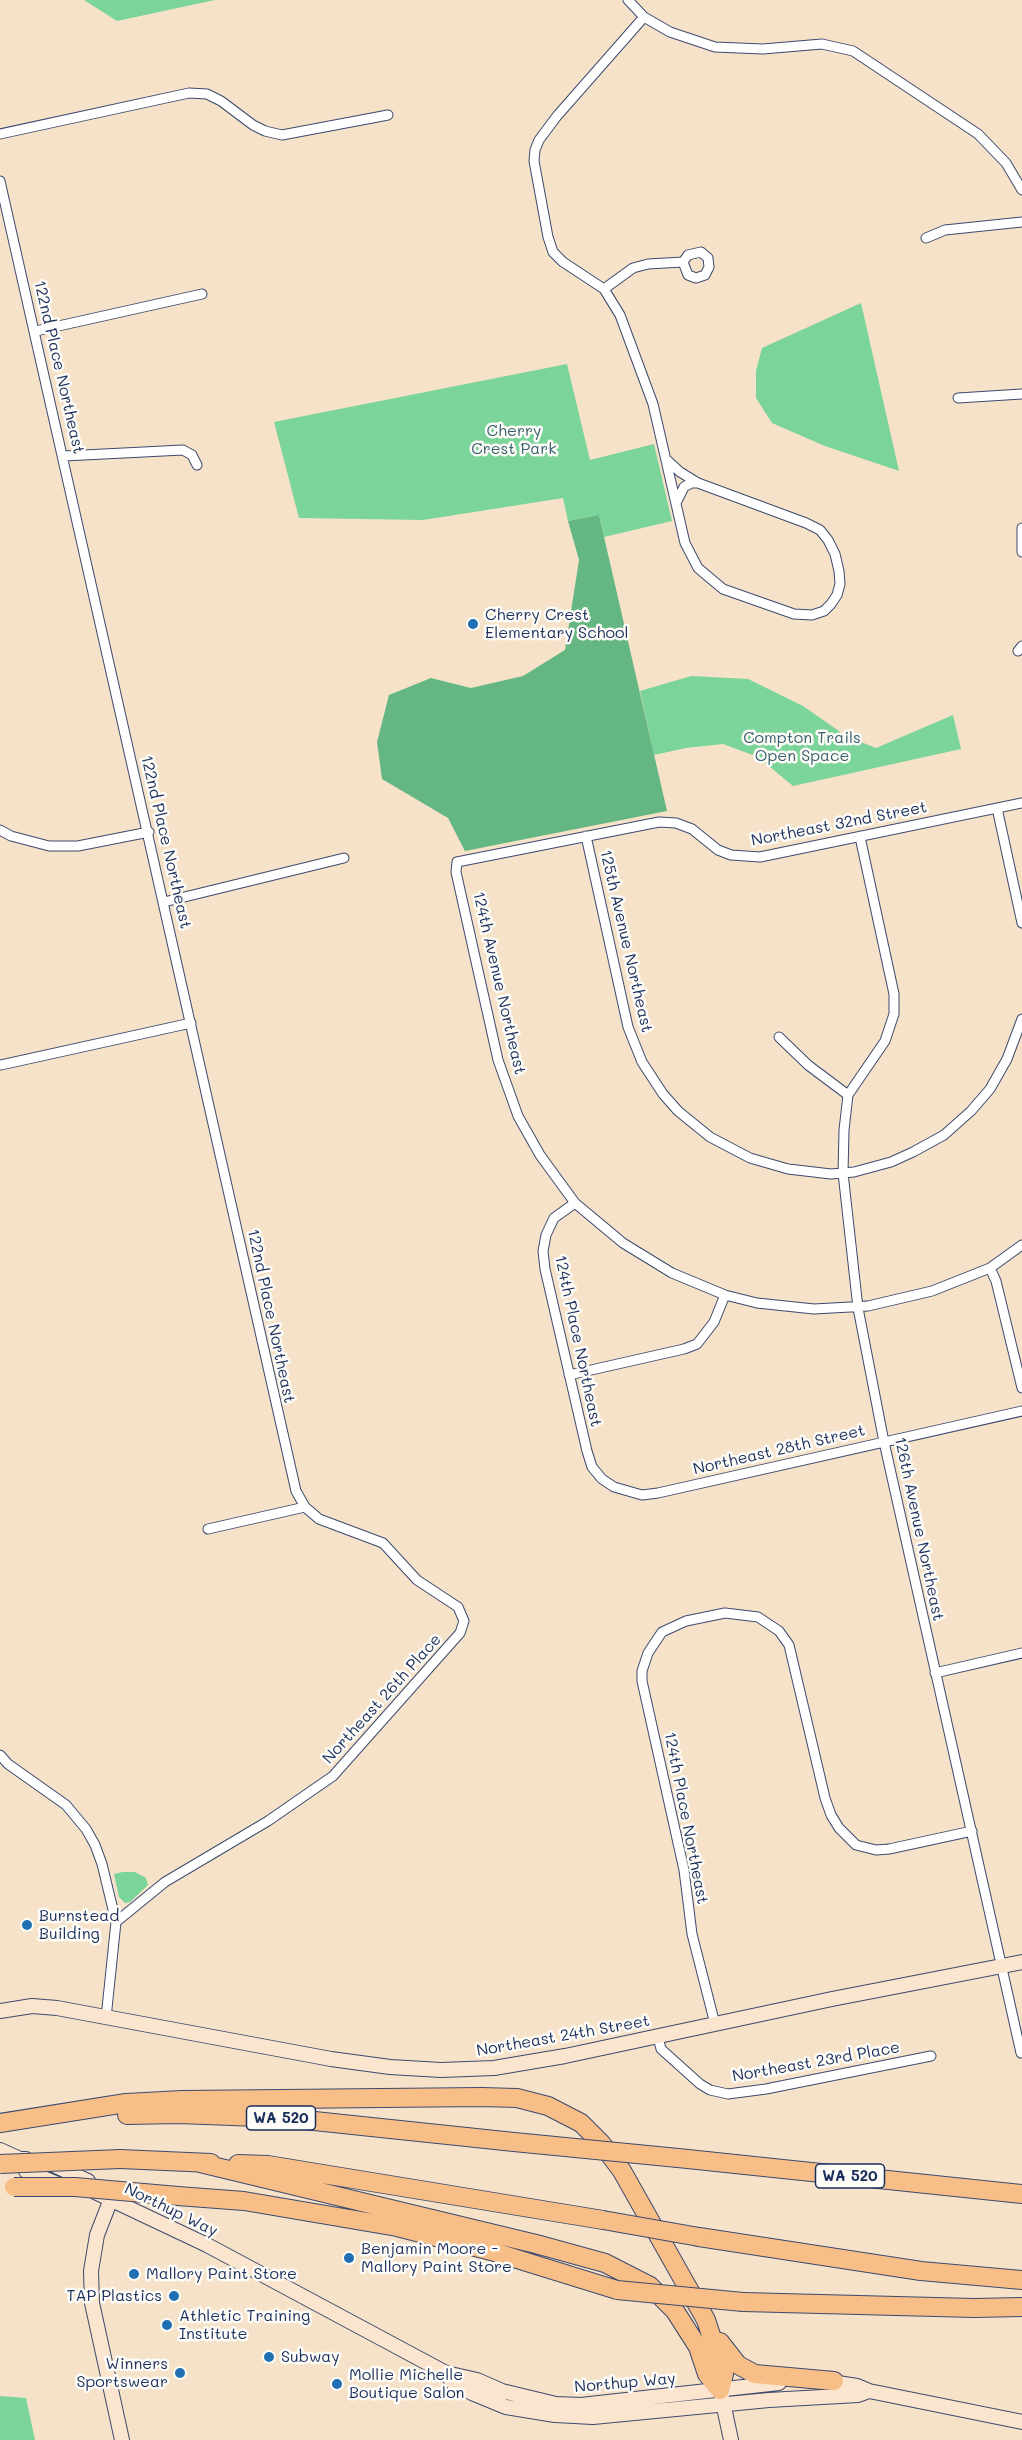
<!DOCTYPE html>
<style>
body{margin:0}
canvas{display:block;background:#f5e2c8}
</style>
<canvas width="1022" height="2440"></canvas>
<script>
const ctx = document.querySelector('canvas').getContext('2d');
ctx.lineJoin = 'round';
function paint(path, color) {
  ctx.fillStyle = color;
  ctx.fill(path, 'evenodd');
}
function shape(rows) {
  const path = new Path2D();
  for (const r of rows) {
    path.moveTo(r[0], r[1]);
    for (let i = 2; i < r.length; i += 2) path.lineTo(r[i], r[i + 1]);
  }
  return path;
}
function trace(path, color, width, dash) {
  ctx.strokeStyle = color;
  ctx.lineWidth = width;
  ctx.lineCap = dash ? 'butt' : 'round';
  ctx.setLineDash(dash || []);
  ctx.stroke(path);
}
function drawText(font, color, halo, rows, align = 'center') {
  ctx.font = font + ' Mali,sans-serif';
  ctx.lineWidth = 5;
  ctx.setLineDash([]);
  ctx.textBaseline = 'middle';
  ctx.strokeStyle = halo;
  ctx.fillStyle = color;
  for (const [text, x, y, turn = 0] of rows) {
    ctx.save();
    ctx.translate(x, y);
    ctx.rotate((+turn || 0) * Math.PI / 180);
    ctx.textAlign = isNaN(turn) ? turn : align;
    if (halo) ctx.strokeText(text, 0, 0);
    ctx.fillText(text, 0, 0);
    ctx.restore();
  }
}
paint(shape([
 [84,0,215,0,117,21],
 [861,303,899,471,825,446,772,423,756,398,756,371,762,348],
 [567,364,590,460,654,444,672,521,604,537,599,515,568,521,563,498,423,520,299,518,274,422],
 [691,676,748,679,803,706,846,736,876,748,953,715,961,749,793,786,758,757,723,744,686,748,654,755,640,691],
 [123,1872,135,1872,146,1878,148,1885,130,1902,125,1903,119,1897,114,1874],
 [0,2396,26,2398,35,2440,0,2440]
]), '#7bd49a');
paint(shape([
 [599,515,667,811,465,851,448,818,382,779,377,742,389,695,431,678,471,688,523,676,565,650,579,560,568,521]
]), '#64b682');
const street = shape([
 [628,0,644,17,670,32,715,47,763,49,822,44,853,51,978,134,1006,163,1022,190],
 [644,17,557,116,539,140,535,150,534,161,548,237,553,252,563,262,604,289,620,315,653,404,685,543,698,568,723,589,794,614,812,615,824,611,831,604,837,595,840,584,839,571,835,554,828,540,820,530,806,523,698,483,680,472,667,460],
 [0,134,189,93,207,94,221,101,253,125,265,131,282,135,388,115],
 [0,181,296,1491,305,1507,319,1519,383,1543,417,1580,458,1607,464,1621,460,1633,333,1776,268,1821,165,1882,116,1922],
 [926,238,945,230,1022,222],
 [604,289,633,268,648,264,683,262,688,275,696,278,705,275,709,267,708,258,701,252,688,255,683,262],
 [36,331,202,294],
 [958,398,1022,394],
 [64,456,183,450,192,455,197,465],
 [676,503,684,487,691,483,698,483],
 [1022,528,1022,552],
 [1018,651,1022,646],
 [997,808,1022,923],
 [0,830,11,836,49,846,78,846,149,832],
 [586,836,628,1027,642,1062,663,1094,678,1111,710,1137,750,1158,788,1169,831,1174,854,1172,891,1162,913,1152,944,1135,971,1111,990,1089,1007,1059,1022,1019],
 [860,837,894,994,894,1014,885,1041,848,1095,844,1130,843,1173,858,1308,884,1442,1021,2053],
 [164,902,344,858],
 [779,1037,808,1065,848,1095],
 [1,1065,191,1023],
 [575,1203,554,1218,546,1235,543,1251,545,1269,587,1451,592,1467,602,1479,614,1487,642,1495,658,1493,1022,1411],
 [990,1268,996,1281,1022,1388],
 [725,1295,672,1273,623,1243,575,1203,540,1155,518,1116,498,1060,456,872,457,862,659,822,676,823,692,829,718,850,731,855,760,857,1022,803],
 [569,1375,684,1349,697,1344,714,1322,725,1295,757,1303,814,1309,868,1306,932,1291,990,1268,1022,1245],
 [208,1529,305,1507],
 [935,1673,1022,1653],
 [0,1755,8,1764,66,1805,86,1829,95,1845,102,1864,116,1922,106,2018],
 [715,2024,692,1934,684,1870,642,1681,642,1671,648,1653,662,1632,686,1621,725,1613,758,1617,779,1631,789,1645,825,1798,831,1815,839,1828,856,1845,876,1850,889,1849,972,1831],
 [658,2037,661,2049,700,2084,710,2090,728,2094,766,2089,931,2056]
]);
const secondary = shape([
 [0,2011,32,2006,57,2008,331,2059,390,2067,441,2070,494,2068,565,2056,832,1999,1022,1962],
 [0,2150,20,2159,26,2159],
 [20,2159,26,2171,60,2185],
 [49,2163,88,2181,94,2191],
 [95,2192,207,2245,446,2373,477,2380,502,2391,556,2404,581,2405,779,2383],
 [111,2199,97,2235,91,2271,92,2303,122,2440],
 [446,2373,453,2383,472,2393,506,2407,555,2415,593,2417,769,2400,858,2395,869,2391],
 [825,2381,857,2386,869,2391,1022,2422],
 [722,2398,731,2440]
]);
const highway = shape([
 [127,2115,178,2114,286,2118,514,2142],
 [0,2123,126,2103,182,2100,482,2097,517,2098,548,2106,581,2123,601,2143,622,2171,706,2320,724,2374,720,2390],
 [678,2158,1022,2194],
 [120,2159,211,2163],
 [200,2163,536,2244,605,2263,650,2286,675,2311,698,2347,707,2374,720,2390],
 [238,2164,268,2165,603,2220],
 [178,2196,244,2201,397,2227,491,2251,617,2290],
 [699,2237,921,2271,1022,2280],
 [743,2302,974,2308,1022,2307],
 [720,2342,738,2365,755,2374,834,2381]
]);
trace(street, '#3c4a6e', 11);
trace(secondary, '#3c4a6e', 16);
trace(highway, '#3c4a6e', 20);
trace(street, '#fff', 9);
trace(secondary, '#fce5cf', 14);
trace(highway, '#f7be88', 18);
const highwayBridge = shape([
 [514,2142,678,2158],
 [0,2164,120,2159],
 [14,2187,75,2187,178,2196],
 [603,2220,699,2237],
 [617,2290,743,2302]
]);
trace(highwayBridge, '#3c4a6e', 20, []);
trace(highwayBridge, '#f7be88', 18);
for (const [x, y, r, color] of [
 [473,624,6,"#1f6fb2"],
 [27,1925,6,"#1f6fb2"],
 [349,2258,6,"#1f6fb2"],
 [134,2274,6,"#1f6fb2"],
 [174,2296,6,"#1f6fb2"],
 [167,2325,6,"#1f6fb2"],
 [269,2357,6,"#1f6fb2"],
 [180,2373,6,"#1f6fb2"],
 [337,2384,6,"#1f6fb2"]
]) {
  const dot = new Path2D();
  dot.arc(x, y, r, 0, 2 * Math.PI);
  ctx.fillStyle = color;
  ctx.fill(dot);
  trace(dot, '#fdfcf7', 2);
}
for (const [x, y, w] of [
 [281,2118,69],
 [850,2176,69]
]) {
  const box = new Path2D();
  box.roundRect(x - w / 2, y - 12, w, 24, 4.5);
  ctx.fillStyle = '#fdfcf7';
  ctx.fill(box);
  trace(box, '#1b2f5e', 1.5);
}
drawText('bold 15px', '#1b2f5e', null, [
 ["WA 520",281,2118],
 ["WA 520",850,2176]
]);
drawText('16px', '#1b2f5e', '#fdfcf7', [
 ["122nd Place Northeast",59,367,77],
 ["Northeast 32nd Street",839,824,-11],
 ["122nd Place Northeast",166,842,77],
 ["125th Avenue Northeast",626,941,77],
 ["124th Avenue Northeast",499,983,77],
 ["122nd Place Northeast",271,1316,78],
 ["124th Place Northeast",578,1341,78],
 ["Northeast 28th Street",779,1450,-13],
 ["126th Avenue Northeast",919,1529,78],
 ["Northeast 26th Place",382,1699,-48],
 ["124th Place Northeast",686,1818,79],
 ["Northeast 24th Street",563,2036,-10],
 ["Northeast 23rd Place",816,2062,-10],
 ["Northup Way",171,2210,26],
 ["Northup Way",625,2383,-5]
]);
drawText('16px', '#386170', '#fdfcf7', [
 ["Cherry",514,431],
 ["Crest Park",514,449],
 ["Compton Trails",802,738],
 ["Open Space",802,756]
]);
drawText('16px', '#1b2f5e', '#fdfcf7', [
 ["Cherry Crest",485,615],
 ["Elementary School",485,633],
 ["Burnstead",39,1916],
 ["Building",39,1934],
 ["Benjamin Moore -",361,2249],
 ["Mallory Paint Store",361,2267],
 ["Mallory Paint Store",146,2274],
 ["TAP Plastics",162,2296,"right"],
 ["Athletic Training",179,2316],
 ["Institute",179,2334],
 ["Subway",281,2357],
 ["Winners",168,2364,"right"],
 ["Sportswear",168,2382,"right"],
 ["Mollie Michelle",349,2375],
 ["Boutique Salon",349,2393]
], 'left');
</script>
